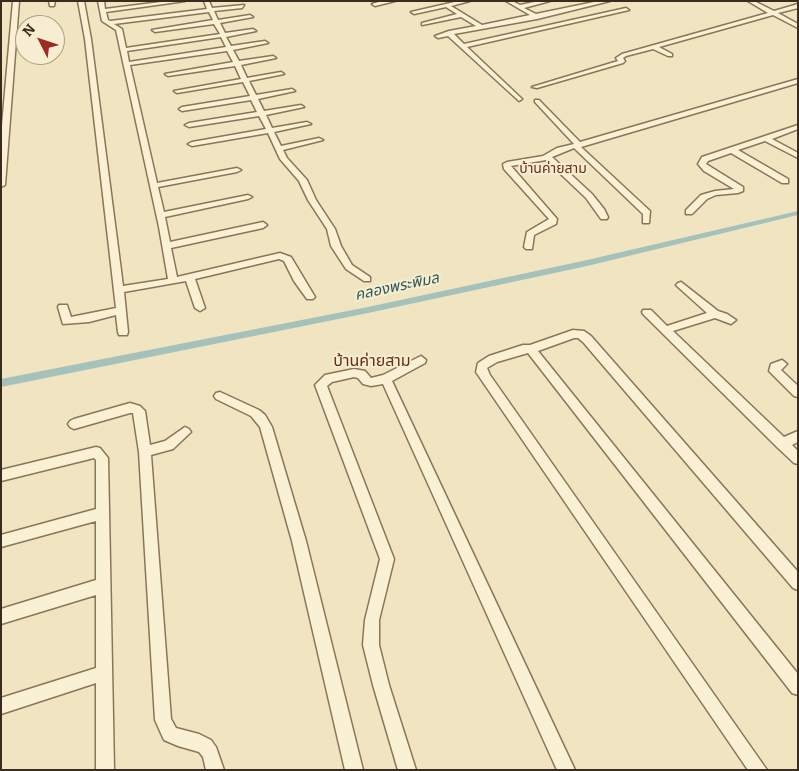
<!DOCTYPE html>
<meta charset="utf-8">
<style>
body{margin:0}
#map{position:relative;width:799px;height:771px;overflow:hidden;background:#f0e4c1;font-family:Bitter,serif}
canvas{display:block}
.frame{position:absolute;inset:0;border:2px solid #392c1d;pointer-events:none}
.north{position:absolute;left:15px;top:15px;width:50px;height:50px;box-sizing:border-box;background:#f7eed1;border:1px solid #aba089;border-radius:50%;rotate:311deg;font-size:14px;font-weight:700;line-height:20px;text-align:center;color:#392c1d}
.north::after{content:'';display:block;margin:auto;width:18px;height:22px;background:#9c2a25;clip-path:polygon(50% 0,100% 100%,50% 72%,0 100%)}
</style>
<div id="map">
<canvas width="799" height="771"></canvas>
<div class="frame"></div>
<div class="north">N</div>
</div>
<script>
const ctx = document.querySelector('canvas').getContext('2d');
ctx.lineJoin = 'round';
function shape(rows) {
  const path = new Path2D();
  for (const r of rows) {
    path.moveTo(r[0], r[1]);
    for (let i = 2; i < r.length; i += 2) path.lineTo(r[i], r[i + 1]);
  }
  return path;
}
function paint(path, color) {
  ctx.fillStyle = color;
  ctx.fill(path, 'evenodd');
}
function trace(path, color, width, dash) {
  ctx.strokeStyle = color;
  ctx.lineWidth = width;
  ctx.lineCap = dash ? 'butt' : 'round';
  ctx.setLineDash(dash || []);
  ctx.stroke(path);
}
function drawText(font, color, halo, rows, align = 'center') {
  ctx.font = font + ' Bitter,"Noto Sans Thai",serif';
  ctx.lineWidth = 4;
  ctx.setLineDash([]);
  ctx.textBaseline = 'middle';
  ctx.strokeStyle = halo;
  ctx.fillStyle = color;
  for (const [text, x, y, turn = 0] of rows) {
    ctx.save();
    ctx.translate(x, y);
    ctx.rotate((+turn || 0) * Math.PI / 180);
    ctx.textAlign = isNaN(turn) ? turn : align;
    if (halo) ctx.strokeText(text, 0, 0);
    ctx.fillText(text, 0, 0);
    ctx.restore();
  }
}
paint(shape([
 [798,211,798,215,587,266,368,313,1,387,1,379,368,307,587,260,798,211]
]), '#a4c2ba');
const street = shape([
 [13,1,19,1,5,185,1,187,1,137,13,1],
 [49,1,55,1,54,6,50,6,49,1],
 [78,1,84,1,91,39,123,286,168,279,159,227,116,30,102,21,98,1,104,1,105,9,169,1,185,1,106,12,108,20,110,21,207,9,204,1,209,1,212,8,244,5,242,8,214,11,218,20,250,15,253,17,220,23,225,33,253,29,256,31,226,37,231,46,265,41,268,43,233,50,239,61,273,56,276,58,241,65,247,78,281,72,284,74,249,81,256,95,292,89,295,91,258,99,264,111,301,105,304,107,266,115,272,128,307,122,311,124,274,132,281,146,319,138,323,140,283,150,287,158,307,180,316,200,335,229,341,246,352,265,370,277,370,281,364,281,346,269,331,246,327,229,308,200,299,181,280,159,268,133,192,146,188,144,192,142,266,129,259,116,189,127,185,125,189,123,257,112,251,100,182,111,179,109,182,107,250,96,243,82,177,93,174,91,241,79,235,66,168,76,165,74,233,62,227,51,130,65,157,183,237,168,241,170,237,172,158,187,164,212,248,195,252,197,248,199,165,217,170,242,263,222,267,225,263,228,171,248,177,277,280,253,291,257,315,297,313,299,307,299,294,281,284,261,279,259,195,279,205,308,200,311,195,308,186,281,124,292,128,332,127,335,119,335,118,332,116,315,89,322,63,324,58,307,59,305,67,305,71,317,116,308,85,39,78,1],
 [209,12,213,20,152,30,155,32,214,24,220,34,126,48,122,29,114,24,209,12],
 [221,37,226,47,129,62,127,51,221,37],
 [382,1,395,1,375,6,372,4,382,1],
 [459,1,470,1,451,6,482,25,530,15,506,1,512,1,520,5,539,1,550,1,524,8,536,14,599,1,610,1,537,19,454,34,464,44,626,8,629,10,467,47,521,98,522,99,519,101,448,36,438,38,435,36,449,31,476,26,461,17,422,25,422,23,457,14,446,7,414,14,411,12,459,1],
 [748,1,754,1,774,11,798,4,798,8,778,13,798,24,798,28,773,15,659,47,672,54,672,56,668,56,653,49,626,56,623,58,625,61,623,63,537,88,532,87,618,61,616,58,622,54,768,13,748,1],
 [798,79,798,83,581,147,650,211,649,223,643,223,643,214,574,148,552,157,592,194,604,209,608,217,607,219,601,219,586,198,546,160,511,166,557,219,556,224,534,235,532,249,526,249,524,247,527,232,549,219,504,169,503,164,507,162,543,156,557,148,574,144,535,102,535,100,539,100,580,142,798,79],
 [798,125,798,129,772,139,798,153,798,158,765,141,738,150,788,179,788,183,782,183,731,153,708,161,706,164,743,187,743,191,738,193,716,195,707,199,692,214,686,214,686,210,701,195,715,191,734,189,704,171,698,164,702,157,798,125],
 [681,282,718,311,727,314,736,320,731,324,715,318,673,331,784,437,798,431,798,442,792,445,798,451,798,464,794,463,778,448,643,314,642,312,643,310,651,310,667,326,707,313,678,287,676,285,678,283,681,282],
 [573,330,584,331,591,336,798,572,798,590,793,588,583,342,578,338,574,338,538,351,798,674,798,695,792,693,528,353,497,362,487,368,490,375,767,770,748,770,476,372,478,363,489,356,523,345,530,345,573,330],
 [421,356,426,360,425,363,392,381,575,770,557,770,383,384,371,386,363,384,358,378,354,377,332,382,327,386,394,559,379,620,379,645,389,685,416,770,398,770,373,685,363,645,365,620,380,559,315,385,325,375,354,369,365,371,371,378,383,375,421,356],
 [782,360,787,364,781,370,798,386,798,397,794,396,769,371,771,364,782,360],
 [220,392,259,410,265,415,272,427,306,541,363,770,345,770,292,541,260,427,251,416,216,399,214,396,216,393,220,392],
 [130,403,140,406,145,411,150,445,165,441,185,427,189,429,191,432,173,449,151,455,171,719,176,728,199,734,211,740,216,747,224,770,206,770,203,757,199,752,178,746,164,740,155,720,139,452,133,413,130,413,74,429,70,427,68,424,70,421,74,419,130,403],
 [96,447,100,448,108,458,114,770,96,770,96,683,1,714,1,698,96,668,96,595,1,624,1,609,96,580,96,521,1,547,1,535,96,509,96,460,94,458,1,481,1,470,96,447]
]);
trace(street, '#8a7558', 3);
paint(street, '#faf1d4');
drawText('14px', '#672e1a', '#f7eed1', [
 ["บ้านค่ายสาม",553,169]
]);
drawText('italic 15px', '#2b5959', '#f7eed1', [
 ["คลองพระพิมล",397,287,-12]
]);
drawText('16px', '#672e1a', '#f7eed1', [
 ["บ้านค่ายสาม",372,362]
]);
</script>
